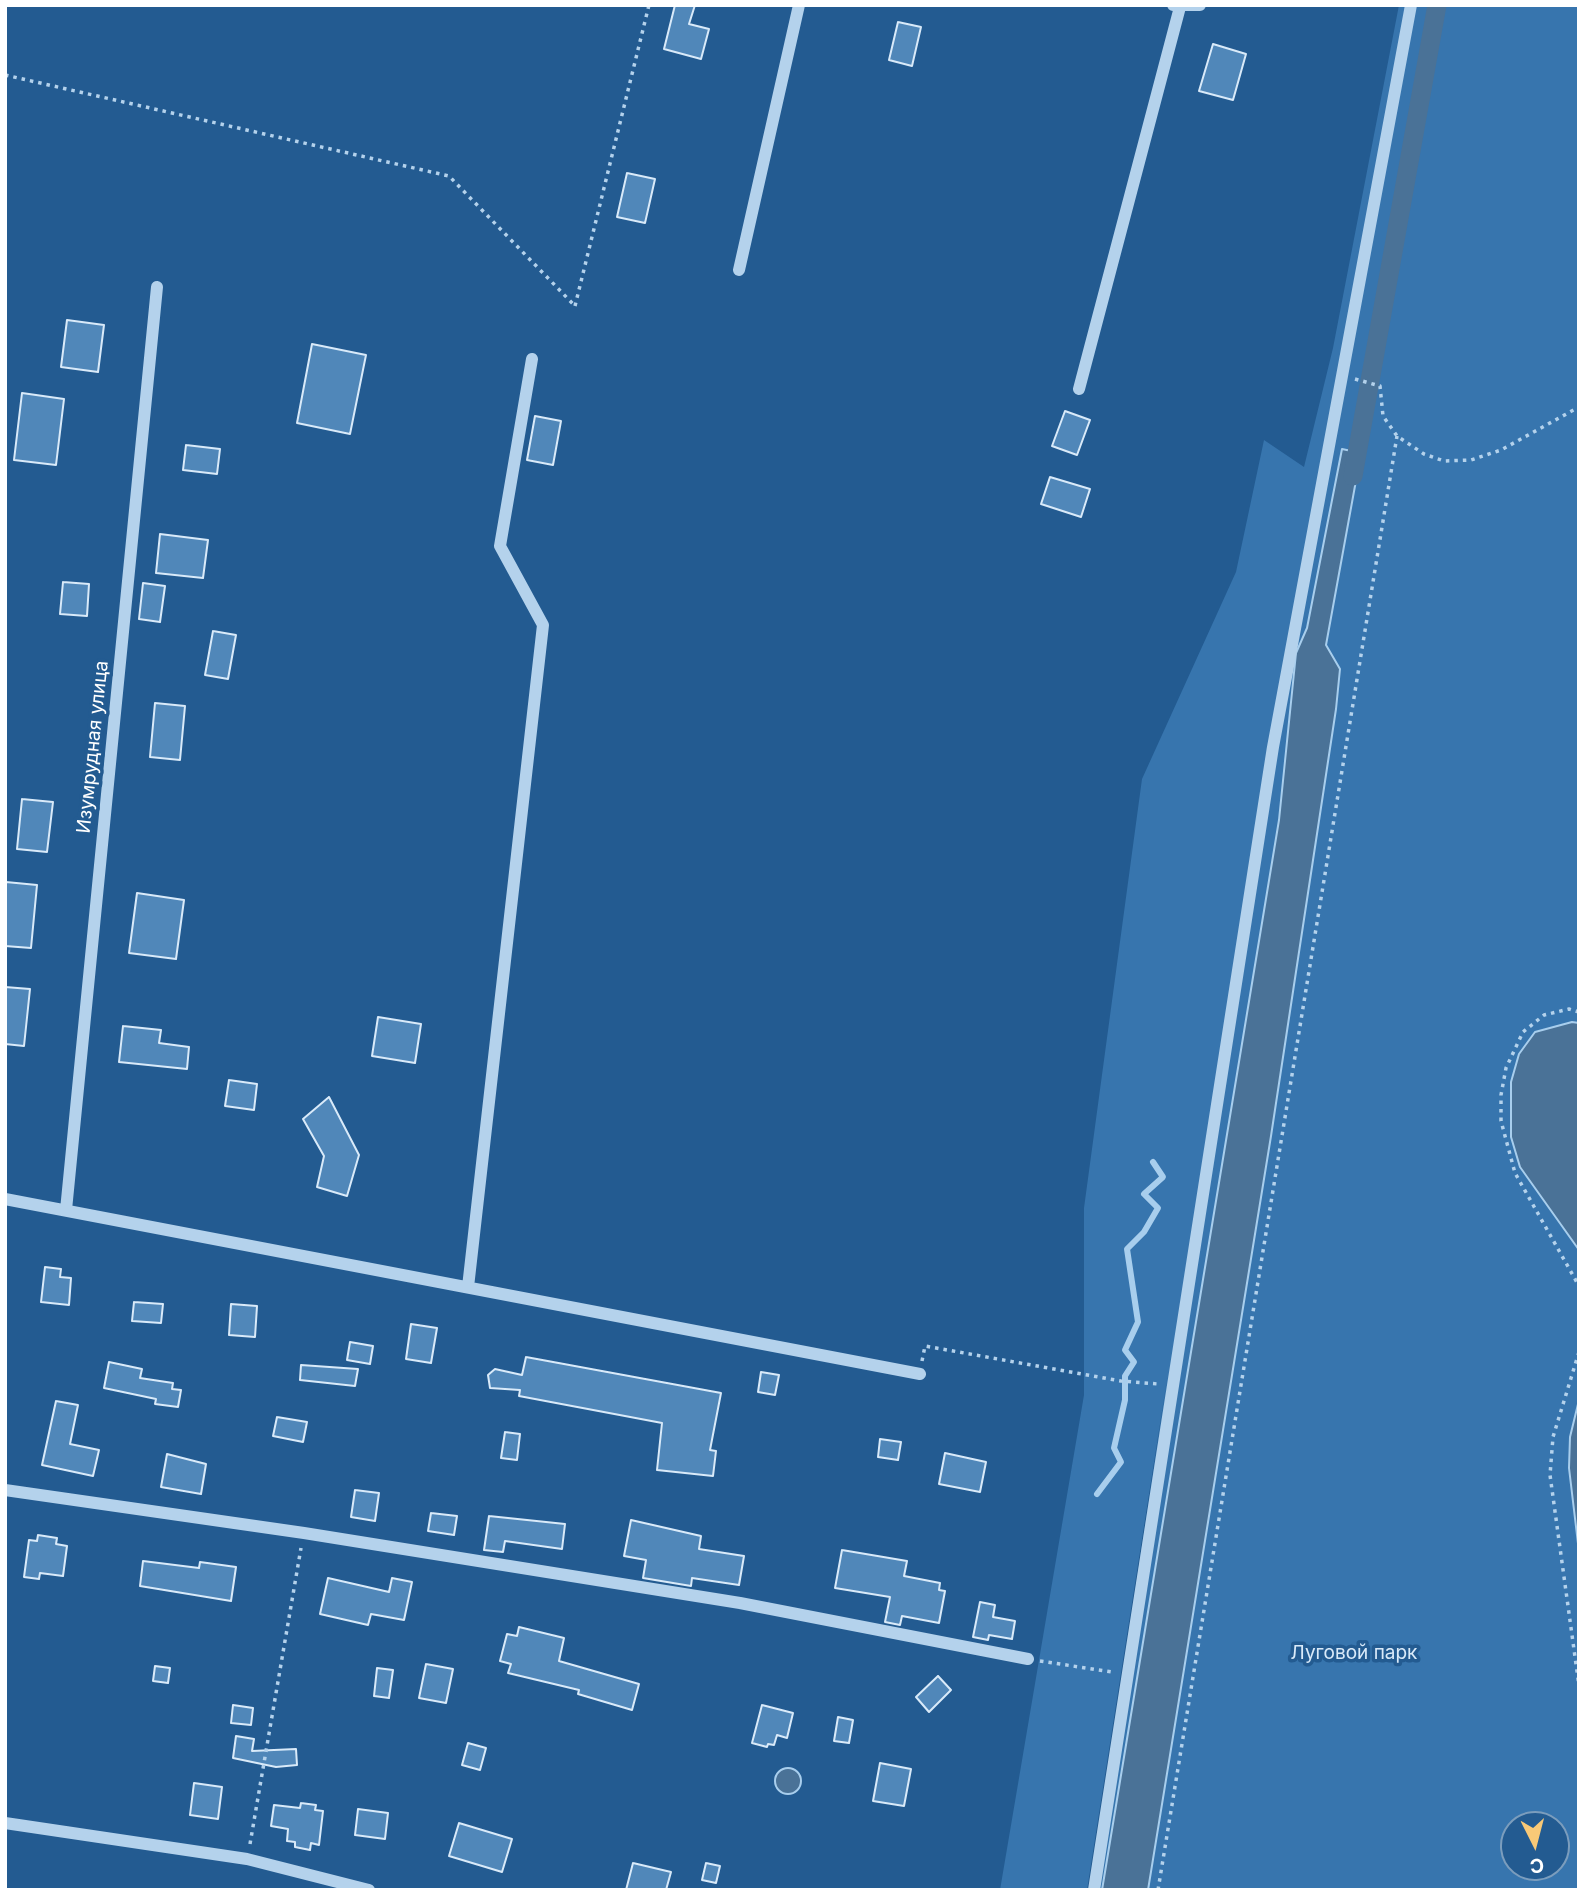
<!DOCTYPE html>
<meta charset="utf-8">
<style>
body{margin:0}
#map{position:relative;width:1584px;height:1895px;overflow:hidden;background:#235b91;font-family:Inter,sans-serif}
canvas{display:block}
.frame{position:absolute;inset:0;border:7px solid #fff;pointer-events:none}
.north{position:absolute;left:1500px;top:1811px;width:70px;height:70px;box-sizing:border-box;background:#235b91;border:2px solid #7b9dbd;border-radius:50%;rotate:174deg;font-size:19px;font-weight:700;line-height:28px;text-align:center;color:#fff}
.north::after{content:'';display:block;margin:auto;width:24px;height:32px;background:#f8c977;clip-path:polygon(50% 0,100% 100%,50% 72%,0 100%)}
</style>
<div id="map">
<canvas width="1584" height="1895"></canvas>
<div class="frame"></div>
<div class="north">С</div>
</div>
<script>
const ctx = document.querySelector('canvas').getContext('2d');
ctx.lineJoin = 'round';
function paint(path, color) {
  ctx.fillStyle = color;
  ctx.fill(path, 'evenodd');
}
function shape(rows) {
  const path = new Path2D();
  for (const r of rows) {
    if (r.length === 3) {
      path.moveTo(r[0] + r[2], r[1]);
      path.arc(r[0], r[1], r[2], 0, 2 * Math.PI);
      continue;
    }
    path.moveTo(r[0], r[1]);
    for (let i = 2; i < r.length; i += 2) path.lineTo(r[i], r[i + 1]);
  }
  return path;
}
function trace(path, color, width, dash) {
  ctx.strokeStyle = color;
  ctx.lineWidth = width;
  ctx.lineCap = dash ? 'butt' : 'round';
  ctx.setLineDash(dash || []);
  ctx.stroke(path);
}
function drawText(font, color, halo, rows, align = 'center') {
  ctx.font = font + ' Inter,sans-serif';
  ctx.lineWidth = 7;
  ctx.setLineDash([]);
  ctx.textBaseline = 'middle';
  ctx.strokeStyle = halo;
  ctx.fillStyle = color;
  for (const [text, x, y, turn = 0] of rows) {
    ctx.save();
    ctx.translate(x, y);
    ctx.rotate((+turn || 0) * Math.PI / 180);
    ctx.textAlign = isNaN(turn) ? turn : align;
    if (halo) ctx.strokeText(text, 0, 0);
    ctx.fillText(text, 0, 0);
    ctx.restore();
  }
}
paint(shape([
 [1399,5,1579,5,1579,1890,1090,1890,1168,1373,1087,1890,1000,1890,1084,1395,1084,1208,1142,779,1236,572,1264,440,1304,467,1333,348],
 [1514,1825,1556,1825,1556,1867,1514,1867]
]), '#3775ae');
const water = shape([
 [1342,449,1361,453,1326,645,1340,669,1336,709,1271,1136,1148,1890,1102,1890,1279,820,1296,653,1307,628,1342,449],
 [1572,1022,1579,1023,1579,1250,1520,1167,1511,1137,1511,1082,1519,1054,1535,1032,1572,1022],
 [1579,1400,1579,1552,1569,1468,1570,1437,1579,1400],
 [788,1781,13]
]);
paint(water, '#4a7297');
trace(water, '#a8ceed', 2);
trace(shape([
 [1097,1494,1121,1462,1114,1448,1125,1400,1125,1376,1134,1362,1125,1350,1138,1322,1127,1249,1144,1232,1158,1208,1144,1194,1163,1177,1153,1162]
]), '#a8ceed', 6);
trace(shape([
 [1353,476,1437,5]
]), '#4a7297', 19);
const building = shape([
 [675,5,695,5,689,24,709,29,701,59,664,49,675,5],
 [898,22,921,27,912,66,889,60,898,22],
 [1213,44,1246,54,1233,100,1199,91,1213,44],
 [627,173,655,179,645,223,617,217,627,173],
 [67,320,104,325,98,372,61,367,67,320],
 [312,344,366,355,350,434,297,423,312,344],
 [22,393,64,399,56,465,14,460,22,393],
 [1065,411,1090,420,1077,455,1052,446,1065,411],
 [535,416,561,421,553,465,527,460,535,416],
 [186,445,220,449,217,474,183,470,186,445],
 [1050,477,1090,489,1081,517,1041,504,1050,477],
 [160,534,208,540,203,578,156,573,160,534],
 [63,582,89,584,87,616,60,614,63,582],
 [143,583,165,586,160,622,139,619,143,583],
 [213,631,236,635,228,679,205,675,213,631],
 [155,703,185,706,180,760,150,757,155,703],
 [22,799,53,802,47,852,17,849,22,799],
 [6,882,37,885,31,948,5,946,6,882],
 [137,893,184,900,176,959,129,953,137,893],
 [5,987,30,989,24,1046,5,1044,5,987],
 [378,1017,421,1024,415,1063,372,1056,378,1017],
 [123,1026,161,1030,159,1043,189,1047,187,1069,119,1062,123,1026],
 [229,1080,257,1084,254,1110,225,1106,229,1080],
 [329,1097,359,1155,347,1196,317,1187,324,1156,303,1119,329,1097],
 [45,1267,61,1269,60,1277,71,1278,69,1305,41,1302,45,1267],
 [134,1302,163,1304,161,1323,132,1321,134,1302],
 [231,1304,257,1306,255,1337,229,1335,231,1304],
 [411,1324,437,1328,431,1363,406,1359,411,1324],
 [350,1342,373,1346,370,1364,347,1360,350,1342],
 [526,1357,721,1393,710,1450,716,1451,713,1476,657,1470,662,1423,519,1396,520,1390,490,1388,488,1375,495,1369,522,1375,526,1357],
 [109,1362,142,1369,140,1378,173,1383,172,1389,181,1390,178,1407,155,1404,156,1399,104,1388,109,1362],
 [301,1365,358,1369,355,1386,300,1380,301,1365],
 [761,1372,779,1375,775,1395,758,1392,761,1372],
 [56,1401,78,1405,70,1444,99,1450,93,1476,42,1465,56,1401],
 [277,1417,307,1422,303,1442,273,1436,277,1417],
 [505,1432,520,1434,517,1460,501,1458,505,1432],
 [880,1439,901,1442,898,1460,878,1457,880,1439],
 [945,1453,986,1462,980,1492,939,1484,945,1453],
 [167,1454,206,1464,201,1494,161,1487,167,1454],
 [355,1490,379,1493,375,1521,351,1517,355,1490],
 [431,1513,457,1516,454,1535,428,1531,431,1513],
 [489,1516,565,1524,562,1549,505,1541,503,1552,484,1550,489,1516],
 [631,1520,701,1536,699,1549,744,1556,739,1585,692,1578,691,1586,643,1578,646,1560,624,1556,631,1520],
 [38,1535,57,1538,56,1544,67,1546,63,1576,40,1573,39,1579,24,1577,29,1540,37,1541,38,1535],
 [842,1550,907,1561,904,1576,940,1583,939,1590,945,1591,939,1623,902,1616,900,1625,885,1622,890,1597,835,1588,842,1550],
 [143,1561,199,1568,200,1562,236,1567,231,1601,140,1586,143,1561],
 [328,1578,389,1592,392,1578,412,1582,404,1620,371,1614,368,1625,320,1614,328,1578],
 [980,1602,995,1605,993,1617,1015,1621,1012,1639,989,1635,988,1640,973,1637,980,1602],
 [519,1627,564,1638,559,1661,639,1684,632,1710,578,1694,579,1690,508,1673,511,1664,500,1661,507,1634,517,1636,519,1627],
 [426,1664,453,1669,446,1703,419,1698,426,1664],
 [155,1666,170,1668,168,1683,153,1681,155,1666],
 [377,1668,393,1670,389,1698,374,1696,377,1668],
 [938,1676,951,1690,929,1712,916,1697,938,1676],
 [233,1705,253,1708,251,1725,231,1723,233,1705],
 [762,1705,793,1713,787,1738,777,1735,774,1745,768,1744,767,1747,752,1743,762,1705],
 [838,1717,853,1720,849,1743,834,1741,838,1717],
 [236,1736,254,1739,252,1751,296,1749,297,1765,276,1767,233,1758,236,1736],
 [468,1743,486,1748,480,1770,462,1765,468,1743],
 [880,1763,911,1769,904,1806,873,1801,880,1763],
 [194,1783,222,1787,218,1819,190,1815,194,1783],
 [301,1803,316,1805,315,1810,323,1811,319,1845,311,1843,310,1850,295,1847,295,1842,287,1841,288,1829,271,1826,274,1805,300,1808,301,1803],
 [358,1809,388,1813,385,1839,355,1835,358,1809],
 [459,1823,512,1839,502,1872,449,1856,459,1823],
 [633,1863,671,1872,666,1890,626,1890,633,1863],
 [706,1863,720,1866,716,1883,702,1880,706,1863]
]);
paint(building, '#5087b9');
trace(building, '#d9eaf9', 2);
trace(shape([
 [5,75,449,176,575,306],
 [575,306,649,5],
 [1355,379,1380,386,1383,416,1397,436,1424,454,1444,461,1471,460,1501,450,1579,407],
 [1579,1012,1569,1009,1544,1015,1523,1032,1506,1068,1501,1095,1501,1121,1515,1173,1579,1286],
 [1579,1352,1553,1437,1550,1475,1579,1686],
 [922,1361,925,1346,1121,1381,1158,1384],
 [1040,1661,1112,1672],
 [250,1844,301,1548],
 [1158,1890,1397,436]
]), '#b4d2ec', 3.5, [3.5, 5]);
trace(shape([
 [1173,5,1200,5],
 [739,270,799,5],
 [1079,389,1180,7],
 [5,1199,920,1374],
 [66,1210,157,287],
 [468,1287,543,625,500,546,532,359],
 [5,1490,304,1533,740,1603,1028,1659],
 [5,1823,247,1859,369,1890],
 [1094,1890,1273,747,1411,5]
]), '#b4d2ec', 12);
drawText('19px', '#fff', '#235b91', [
 ["Изумрудная улица",93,747,-84]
]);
drawText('19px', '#d9eaf9', '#235b91', [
 ["Луговой парк",1354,1653]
]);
</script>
